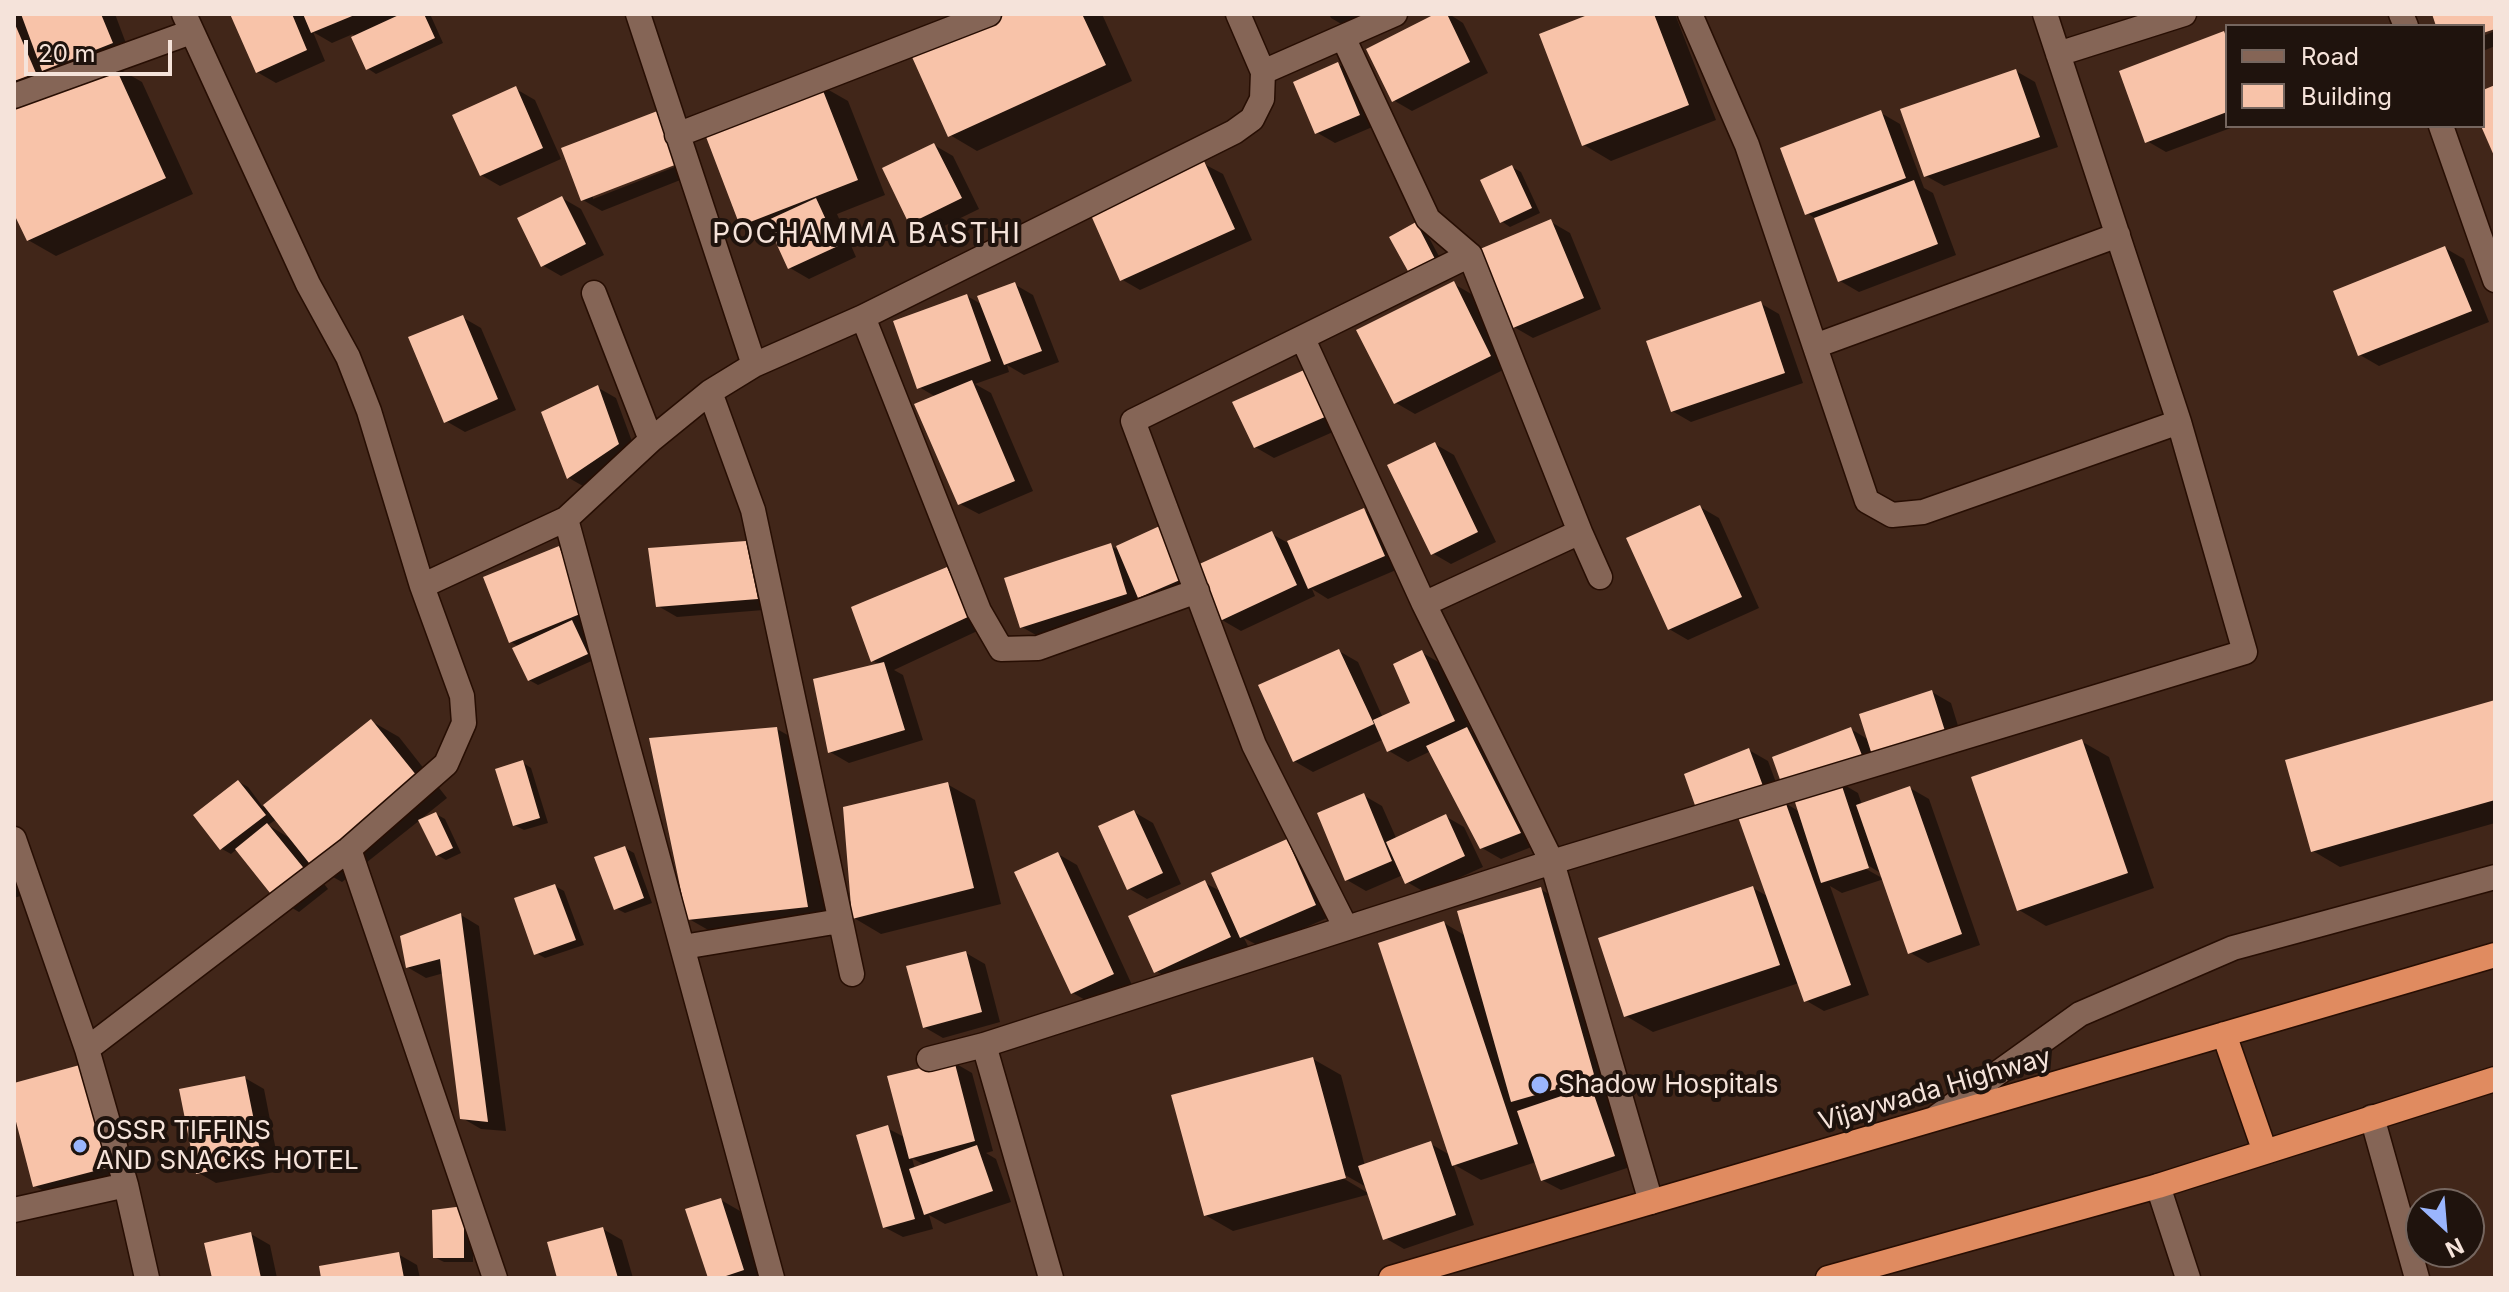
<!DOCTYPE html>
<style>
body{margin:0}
#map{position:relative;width:2509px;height:1292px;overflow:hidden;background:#412619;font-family:Inter,sans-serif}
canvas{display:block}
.frame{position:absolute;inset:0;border:16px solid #f5e3da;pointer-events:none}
.legend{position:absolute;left:2225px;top:24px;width:260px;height:104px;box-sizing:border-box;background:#1f130d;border:2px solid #75665f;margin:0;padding:10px 14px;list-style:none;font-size:24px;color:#f5e3da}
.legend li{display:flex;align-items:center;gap:16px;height:40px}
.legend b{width:40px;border:2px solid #75665f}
.north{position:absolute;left:2405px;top:1188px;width:80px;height:80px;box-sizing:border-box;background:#1f130d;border:2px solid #75665f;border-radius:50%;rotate:154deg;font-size:22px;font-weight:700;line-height:32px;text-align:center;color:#f5e3da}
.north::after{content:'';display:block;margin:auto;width:28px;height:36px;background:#9ab5fd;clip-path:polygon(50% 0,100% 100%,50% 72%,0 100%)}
.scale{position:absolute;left:24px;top:40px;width:148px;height:36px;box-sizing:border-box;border:4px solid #f5e3da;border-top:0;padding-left:10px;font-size:24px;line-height:28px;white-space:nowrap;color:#f5e3da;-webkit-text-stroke:6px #1f130d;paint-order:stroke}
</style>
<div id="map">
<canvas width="2509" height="1292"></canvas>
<div class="frame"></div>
<ul class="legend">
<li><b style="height:10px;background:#856556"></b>Road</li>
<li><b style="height:22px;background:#f8c3a9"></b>Building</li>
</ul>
<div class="north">N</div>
<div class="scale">20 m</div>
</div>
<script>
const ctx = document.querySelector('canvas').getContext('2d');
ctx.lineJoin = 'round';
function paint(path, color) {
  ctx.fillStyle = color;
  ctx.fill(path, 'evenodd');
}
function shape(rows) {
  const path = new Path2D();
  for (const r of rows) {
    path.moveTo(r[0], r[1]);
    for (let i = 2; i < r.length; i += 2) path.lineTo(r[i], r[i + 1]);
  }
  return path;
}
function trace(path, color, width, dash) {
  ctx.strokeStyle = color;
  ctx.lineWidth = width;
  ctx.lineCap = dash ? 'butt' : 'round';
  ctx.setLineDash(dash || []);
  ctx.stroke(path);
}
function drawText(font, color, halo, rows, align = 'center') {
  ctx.font = font + ' Inter,sans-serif';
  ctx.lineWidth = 8;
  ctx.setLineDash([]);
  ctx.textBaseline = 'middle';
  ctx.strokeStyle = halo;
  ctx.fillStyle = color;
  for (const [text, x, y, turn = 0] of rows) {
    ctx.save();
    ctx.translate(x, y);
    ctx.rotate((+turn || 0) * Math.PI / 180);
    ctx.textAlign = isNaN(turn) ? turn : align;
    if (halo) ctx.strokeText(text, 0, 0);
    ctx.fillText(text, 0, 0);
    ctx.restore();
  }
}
paint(shape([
 [14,14,115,14,130,54,14,99],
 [232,14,430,14,443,43,376,74,367,68,353,34,332,43,313,32,325,61,276,83,257,72],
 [1011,14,1102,14,1132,81,977,151,950,135],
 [1329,14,1382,14,1350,29,1331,18],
 [1440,14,1449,14,1463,23,1488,73,1412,111,1393,100],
 [1596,14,1675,14,1716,120,1611,161,1584,145],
 [2495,31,2495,46,2483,51,2483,36],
 [2224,33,2227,35,2227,126,2236,126,2166,152,2147,141],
 [1338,64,1357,75,1377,125,1335,143,1316,132],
 [114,66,142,82,193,194,56,256,28,240,14,209,14,112],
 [2016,71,2035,82,2058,147,1944,186,1926,176],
 [820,85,848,101,885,195,837,214,856,257,809,279,790,268,776,238,770,241,742,225],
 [516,89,535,100,561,159,500,186,481,175],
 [660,112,679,123,698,173,602,211,583,200,563,150],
 [689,157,690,161,593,199,593,194],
 [1881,113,1900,124,1924,188,1933,193,1956,255,1859,292,1840,281,1816,219,1807,213],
 [934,145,953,156,979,209,930,233,911,223],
 [1204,164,1223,174,1252,240,1140,290,1121,279],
 [1512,167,1521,172,1540,213,1510,227,1501,221],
 [562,198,581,209,604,255,561,276,542,265],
 [1551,222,1570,233,1601,309,1533,338,1514,327],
 [1416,225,1425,230,1443,264,1392,237],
 [2445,248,2464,259,2489,322,2379,366,2360,355],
 [1014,284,1033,295,1059,362,1024,375,1007,365,1009,372,975,384,991,393,1033,491,979,514,960,504,936,397,919,387,967,296,983,305],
 [1454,284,1473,295,1509,367,1415,414,1396,403],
 [1760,303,1779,314,1803,383,1691,422,1672,411],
 [462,317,481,328,516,410,465,432,446,421],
 [1312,368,1351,424,1274,458,1255,447],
 [597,387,616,398,637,455,588,489,569,478,544,413],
 [1435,444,1454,455,1496,542,1451,564,1432,553],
 [1700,507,1719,518,1759,608,1688,640,1669,629],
 [1364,510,1383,521,1403,567,1328,599,1312,589,1315,596,1241,631,1222,620,1207,587,1041,638,1022,627,1111,546,1116,549,1164,527,1196,568,1272,534,1288,543],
 [746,543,765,554,776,609,677,617,658,606],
 [559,548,578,559,603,623,583,631,596,659,538,685,529,680,520,647,511,642],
 [947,569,966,580,988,626,894,670,903,675,923,740,849,763,830,752,881,665,873,661],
 [1339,651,1358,662,1383,718,1412,704,1421,652,1440,663,1472,732,1486,740,1539,844,1501,859,1482,848,1431,751,1408,762,1389,751,1384,739,1313,772,1294,761],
 [1932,692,1951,703,1963,742,1841,783,1858,793,1862,805,1910,788,1929,799,1980,945,1928,963,1909,952,1884,879,1842,893,1830,886,1869,995,1824,1011,1805,1000,1799,983,1653,1032,1626,1016,1753,888,1769,897,1785,803,1800,812,1851,729,1869,740],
 [1861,861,1882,874,1882,878,1859,865],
 [2495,703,2495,823,2340,867,2313,851],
 [371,721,399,737,447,798,421,819,436,814,445,819,461,853,446,860,437,855,420,820,342,882,308,863,328,889,299,912,280,901,237,849,231,854,222,849,196,816,239,782,248,787,263,807],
 [277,819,293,840,268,825],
 [777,729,805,745,835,922,717,935,689,919],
 [2081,741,2109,757,2154,888,2046,926,2019,910],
 [1749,750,1768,761,1781,796,1718,820],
 [522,762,531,768,548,823,524,830,514,825],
 [947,784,975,800,1001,904,881,934,854,918],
 [1363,795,1382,806,1397,840,1445,816,1464,827,1483,867,1426,893,1407,882,1403,875,1366,891,1347,880],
 [1134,812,1153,823,1181,884,1147,899,1128,888],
 [14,834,33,892,14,898],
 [1287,842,1306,853,1334,915,1261,947,1244,938,1249,948,1175,982,1156,971,1205,883,1222,892],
 [625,848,634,853,652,903,625,913,615,908],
 [1058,854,1077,865,1132,985,1092,1004,1073,993],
 [555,886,564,891,584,945,545,958,536,953],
 [1540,889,1568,905,1633,1166,1561,1190,1542,1180,1536,1162,1481,1180,1453,1164,1474,1225,1404,1249,1385,1238,1370,1194,1233,1231,1205,1215,1313,1059,1341,1075,1365,1166,1431,1144,1450,1155,1444,923,1466,936],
 [1338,1171,1368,1188,1368,1193,1336,1174],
 [461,915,479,926,506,1131,481,1129,462,1118,444,973,426,978,407,967],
 [966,953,985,964,1000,1022,943,1038,924,1027],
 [953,1062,972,1073,993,1151,986,1153,996,1159,1011,1202,945,1224,929,1215,933,1229,903,1237,884,1227,887,1128,906,1138],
 [912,1158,926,1166,915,1169],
 [245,1078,264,1089,280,1171,216,1183,197,1172],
 [14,1085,132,1176,54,1197,35,1186,14,1106],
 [721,1200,740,1211,761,1278,710,1278],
 [473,1214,473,1262,444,1262,434,1257],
 [603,1229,622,1240,633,1278,559,1278],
 [251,1234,270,1245,277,1278,214,1278],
 [398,1254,417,1265,420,1278,323,1278]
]), '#0007');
paint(shape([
 [21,14,101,14,113,43,42,71],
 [230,14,292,14,307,50,256,73],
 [303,14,357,14,311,33],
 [401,14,424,14,435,38,366,70,351,37],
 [1006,14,1082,14,1106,65,948,137,912,57],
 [1435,14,1447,14,1470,62,1392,102,1366,49],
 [1590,14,1654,14,1689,105,1582,146,1539,34],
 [2432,14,2495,14,2495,29,2483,33,2483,26,2436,26],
 [14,22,36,73,14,81],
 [2224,31,2227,39,2227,112,2145,143,2119,71],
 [1338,62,1360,115,1315,134,1293,82],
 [114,64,166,178,27,241,14,214,14,110],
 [2016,69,2040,137,1924,177,1900,109],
 [820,83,858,180,740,226,703,129],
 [2495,85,2495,158,2481,126,2483,90],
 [516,86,543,148,480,176,452,115],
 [660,110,680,163,581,201,561,148],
 [1881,110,1906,178,1805,215,1780,148],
 [934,143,962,198,909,224,882,168],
 [1204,161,1235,229,1120,281,1090,213],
 [1512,165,1532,208,1500,223,1480,180],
 [1914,180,1938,244,1838,282,1814,218],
 [562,196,586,244,541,267,517,218],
 [816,198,838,246,788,269,766,221],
 [1551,219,1584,298,1513,328,1480,249],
 [1416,222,1435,259,1409,273,1389,237],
 [2445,246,2472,311,2358,356,2333,291],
 [1454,281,1491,356,1394,404,1356,330],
 [1015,282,1042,351,1004,365,977,296],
 [967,294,991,361,917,389,893,321],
 [1761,301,1785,373,1671,412,1646,341],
 [463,315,498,399,444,423,408,337],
 [1313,366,1334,413,1254,448,1232,402],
 [972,380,1015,481,958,505,914,404],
 [598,385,619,444,567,479,541,412],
 [1435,442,1478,532,1431,555,1387,465],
 [1700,505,1742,597,1668,630,1626,538],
 [1364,508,1385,556,1308,589,1287,541],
 [1164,524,1187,577,1138,598,1116,546],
 [1272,531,1297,585,1220,621,1195,566],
 [746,541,758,599,656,607,648,548],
 [1111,543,1127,594,1020,628,1004,578],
 [559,546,585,612,509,643,483,577],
 [947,567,970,616,871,662,851,607],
 [572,620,588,654,528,681,512,648],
 [1339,649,1374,724,1293,762,1258,685],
 [1422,650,1455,721,1387,752,1373,720,1410,703,1393,664],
 [884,662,905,730,828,753,813,679],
 [1932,690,1945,731,1872,755,1859,714],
 [2495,700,2495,800,2311,852,2285,760],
 [371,719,421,781,313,868,263,805],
 [777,727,808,907,687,920,649,738],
 [1467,727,1521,833,1480,849,1426,746],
 [1851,727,1863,758,1783,788,1772,757],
 [2082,739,2128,873,2017,911,1971,777],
 [1749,748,1763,786,1697,811,1684,774],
 [523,760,540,818,513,826,495,769],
 [238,780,266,815,220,850,193,815],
 [1840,780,1869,868,1821,883,1793,796],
 [948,782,974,888,852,919,843,807],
 [1910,786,1962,934,1908,954,1856,805],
 [1364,793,1392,861,1345,881,1317,813],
 [1785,801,1851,985,1804,1002,1738,817],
 [1134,810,1163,873,1127,890,1098,826],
 [436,812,453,848,436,856,418,820],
 [1446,814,1465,856,1405,884,1386,842],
 [267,823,311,877,278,903,235,849],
 [1287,839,1316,905,1240,938,1211,873],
 [625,846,644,898,614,910,594,857],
 [1058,852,1114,974,1071,994,1014,872],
 [1205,880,1231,937,1154,973,1128,916],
 [555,884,576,940,534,955,514,898],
 [1753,886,1780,965,1624,1017,1598,938],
 [1541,887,1595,1078,1511,1102,1457,911],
 [461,913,488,1122,460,1119,440,959,406,968,400,936],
 [1444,921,1518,1144,1452,1166,1378,943],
 [966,951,982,1012,923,1028,906,966],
 [1313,1057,1346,1178,1204,1216,1171,1095],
 [954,1060,975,1141,909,1159,887,1076],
 [87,1063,114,1166,33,1187,14,1114,14,1083],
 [245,1076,262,1160,196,1174,179,1089],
 [1591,1086,1615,1156,1541,1181,1517,1111],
 [888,1125,915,1219,883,1228,856,1135],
 [1431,1141,1456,1215,1383,1240,1358,1166],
 [977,1145,993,1191,924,1215,909,1169],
 [721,1198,744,1270,720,1278,708,1278,685,1209],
 [464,1206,464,1258,433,1258,432,1210],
 [603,1227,618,1278,557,1278,547,1242],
 [251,1232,261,1278,212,1278,204,1243],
 [399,1252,404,1278,321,1278,319,1266]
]), '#f8c3a9');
const minor = shape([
 [184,14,308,284,348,357,369,411,422,586],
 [638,14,754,365],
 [1690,14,1747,145,1867,501,1892,515,1923,512,2179,422],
 [2401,14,2406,26],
 [1343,37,1428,219,1470,255,1580,532],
 [2058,54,2184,14],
 [1263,72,1395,14],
 [14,96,191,32],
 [2441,126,2495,280],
 [677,135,989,14],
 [594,293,651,440],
 [863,317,979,611,1001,649,1038,648,1197,591],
 [1303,339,1424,604,1552,862,1651,1202],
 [1815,346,2118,235],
 [710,392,753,510,852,974],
 [1424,604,1580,532,1600,577],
 [14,839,87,1049,126,1185,147,1278],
 [349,849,495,1278],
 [1346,928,1254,745,1133,421,1470,255],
 [683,947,840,921],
 [984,1045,1051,1278],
 [87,1049,349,849,446,764,464,723,462,696,422,586,566,519],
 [929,1059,984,1045,1552,862,2245,652,2179,422,2045,14],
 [1938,1116,2080,1014,2233,948,2495,877],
 [2372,1117,2417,1278],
 [2158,1186,2188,1278],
 [14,1210,126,1185],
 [772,1278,566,519,651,440,710,392,754,365,863,317,1234,132,1252,119,1262,99,1263,72,1238,14]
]);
const highway = shape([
 [2224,1034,2265,1152],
 [1391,1278,2495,955],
 [1828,1278,2158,1186,2495,1079]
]);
trace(minor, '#270e03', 27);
trace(highway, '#270e03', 27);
trace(minor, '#856556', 24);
trace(highway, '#e08b60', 24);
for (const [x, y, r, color] of [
 [1540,1085,10,"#9ab5fd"],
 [80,1146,8,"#9ab5fd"]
]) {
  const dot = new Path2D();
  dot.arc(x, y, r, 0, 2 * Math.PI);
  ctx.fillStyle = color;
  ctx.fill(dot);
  trace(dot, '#1f130d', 3);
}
drawText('26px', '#f5e3da', '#1f130d', [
 ["Shadow Hospitals",1558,1085],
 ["OSSR TIFFINS",96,1131],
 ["AND SNACKS HOTEL",96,1161]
], 'left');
drawText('26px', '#f5e3da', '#1f130d', [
 ["Vijaywada Highway",1935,1090,-16]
]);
ctx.letterSpacing = '2px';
drawText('28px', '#f5e3da', '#1f130d', [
 ["POCHAMMA BASTHI",867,235]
]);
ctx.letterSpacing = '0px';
</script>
